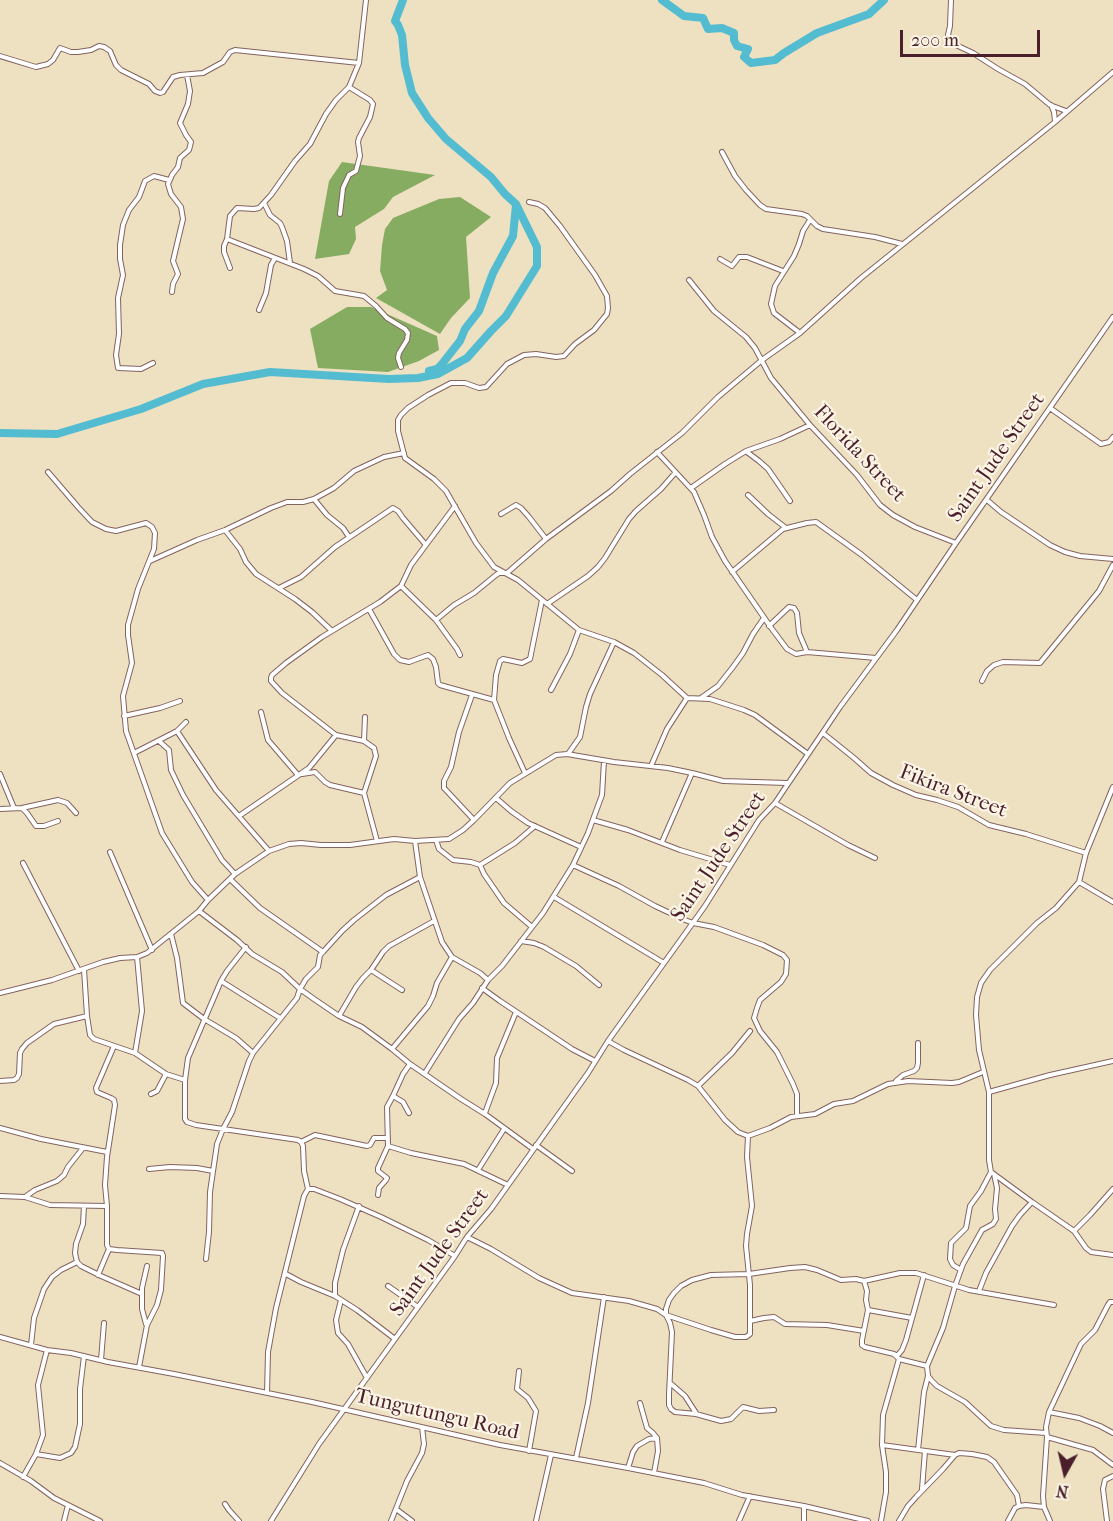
<!DOCTYPE html>
<style>
body{margin:0}
#map{position:relative;width:1113px;height:1521px;overflow:hidden;background:#eee1c1;font-family:"IM FELL French Canon",serif}
canvas{display:block}
.north{position:absolute;left:1035px;top:1443px;width:60px;height:60px;-webkit-text-stroke:4px #fcf5e5;paint-order:stroke;rotate:188deg;font-size:16px;font-weight:700;line-height:24px;text-align:center;color:#4a1f2b}
.north::after{content:'';display:block;margin:auto;width:21px;height:27px;background:#4a1f2b;clip-path:polygon(50% 0,100% 100%,50% 72%,0 100%)}
.scale{position:absolute;left:900px;top:30px;width:140px;height:27px;box-sizing:border-box;border:3px solid #4a1f2b;border-top:0;padding-left:8px;font-size:18px;line-height:21px;white-space:nowrap;color:#4a1f2b;-webkit-text-stroke:4px #fcf5e5;paint-order:stroke}
</style>
<div id="map">
<canvas width="1113" height="1521"></canvas>
<div class="north">N</div>
<div class="scale">200 m</div>
</div>
<script>
const ctx = document.querySelector('canvas').getContext('2d');
ctx.lineJoin = 'round';
function paint(path, color) {
  ctx.fillStyle = color;
  ctx.fill(path, 'evenodd');
}
function shape(rows) {
  const path = new Path2D();
  for (const r of rows) {
    path.moveTo(r[0], r[1]);
    for (let i = 2; i < r.length; i += 2) path.lineTo(r[i], r[i + 1]);
  }
  return path;
}
function trace(path, color, width, dash) {
  ctx.strokeStyle = color;
  ctx.lineWidth = width;
  ctx.lineCap = dash ? 'butt' : 'round';
  ctx.setLineDash(dash || []);
  ctx.stroke(path);
}
function drawText(font, color, halo, rows, align = 'center') {
  ctx.font = font + ' "IM FELL French Canon",serif';
  ctx.lineWidth = 4.5;
  ctx.setLineDash([]);
  ctx.textBaseline = 'middle';
  ctx.strokeStyle = halo;
  ctx.fillStyle = color;
  for (const [text, x, y, turn = 0] of rows) {
    ctx.save();
    ctx.translate(x, y);
    ctx.rotate((+turn || 0) * Math.PI / 180);
    ctx.textAlign = isNaN(turn) ? turn : align;
    if (halo) ctx.strokeText(text, 0, 0);
    ctx.fillText(text, 0, 0);
    ctx.restore();
  }
}
paint(shape([
 [342,162,435,175,393,197,384,209,355,227,356,239,349,254,315,259,329,181],
 [460,197,491,217,466,237,470,298,451,318,440,334,376,298,387,290,380,271,382,245,385,229,393,218,439,199],
 [347,307,371,307,437,336,439,350,419,361,388,372,318,368,310,329]
]), '#86ac62');
trace(shape([
 [662,0,684,16,703,18,708,29,722,28,734,33,734,40,737,46,748,49,744,57,751,63,775,60,784,53,817,33,869,14,884,0],
 [429,371,437,369,442,364,460,341,465,329,479,311,493,273,513,236,516,205],
 [0,433,57,434,141,409,203,384,270,372,389,379,418,378,438,374,467,358,491,331,506,316,537,266,537,247,516,204,505,194,491,177,446,139,428,118,412,93,405,65,402,35,398,25,395,21,403,0]
]), '#54bcd1', 8);
const minor = shape([
 [951,0,950,26,948,35,949,40,956,45,973,53,998,69,1025,84,1050,105,1066,111],
 [0,56,36,67,48,64,53,60,60,48,71,52,78,52,91,50,99,46,104,47,110,51,116,65,121,70,149,84,155,91,160,93,163,92,173,77,180,75,203,73,223,62,230,52,235,50,359,63],
 [1051,105,1054,112,1055,121],
 [722,152,735,176,746,190,760,205,766,209,802,214,807,216,817,226,823,229,875,237,902,244],
 [529,202,538,204,545,208,560,226,595,275,607,296,608,308,607,314,594,330,575,344,564,356,556,357,536,354,524,355,507,364,486,387,479,388,465,383,451,383,428,395,408,408,401,415,398,420,398,431,405,458,434,479,446,491,476,543,494,567,518,580,579,630,614,642,634,653,662,675,687,698,710,699,744,710,755,715,808,754],
 [264,203,270,215,280,223,282,227,287,241,290,263],
 [340,214,343,188,349,175,356,171,360,156,358,142,359,138,370,117,373,104,370,100,349,87],
 [227,239,304,269,318,276,335,291,364,296,376,306,387,318,405,329,408,333,407,340,399,353,398,358,401,367],
 [720,259,732,266,739,257,747,257,783,271],
 [230,268,224,252,224,246,227,239,230,216,237,208,254,209,259,208,271,195,295,161,310,144,326,114,336,100,349,87,359,63,366,0],
 [689,280,714,311,746,337,755,348,771,378,810,425,857,475,880,505,893,515,915,527,956,543],
 [172,292,173,284,178,274,173,261,183,219,181,207,171,194,168,184,172,175,178,167,180,158,189,150,191,142,186,135,180,123,188,104,190,91,187,75],
 [259,310,266,293,271,265,275,258],
 [800,333,774,313,771,304,775,286,794,256,799,244,803,231,810,220],
 [153,363,141,369,118,368,116,355,119,334,118,298,123,275,120,259,120,245,123,225,129,210,139,197,145,181,154,176,169,180],
 [1050,408,1101,444,1109,442,1113,437],
 [657,452,694,492,704,515,712,537,725,561,772,629,787,649,796,654,807,652,876,658],
 [747,452,759,461,768,469,790,501],
 [48,472,78,507,92,522,106,529,116,531,146,523,152,527,155,533,154,549,138,589,128,625,128,635,132,663,123,696,126,731,162,833,192,882,208,900],
 [691,488,725,464,746,451,780,439,810,425],
 [748,495,768,514,786,528],
 [314,499,327,515,343,528,349,537],
 [987,500,1001,512,1050,545,1065,552,1080,556,1113,559],
 [501,514,516,505,521,508,529,517,546,539],
 [225,530,240,549,246,562,256,574,295,599,312,612,332,631],
 [150,561,197,540,225,530,271,508,287,502,303,502,314,499,334,488,354,471,384,457,404,453],
 [732,572,783,529,807,523,816,522,862,555,917,600],
 [401,586,436,620,457,649,460,655],
 [279,588,301,577,335,547,393,508,398,511,403,518,426,545],
 [547,604,588,576,598,567,605,558,629,519,636,511,661,489,675,473],
 [369,609,394,654,400,660,409,662,428,655,433,659,436,667,438,683,440,685,494,700],
 [436,620,454,605,474,593,496,575,499,573,507,573,546,539,611,491,630,474,682,433,718,397,762,360,800,333,861,278,1055,122,1113,72],
 [769,626,789,607,794,608,797,613,799,633,807,652],
 [982,681,987,671,994,665,1003,662,1040,663,1099,591,1113,565],
 [551,690,570,654,579,630],
 [472,695,459,732,451,767,444,781,444,788,474,820],
 [701,698,718,686,733,667,743,653,753,634,764,618],
 [261,712,268,740,298,775],
 [124,716,160,708,180,701],
 [177,731,216,790,269,851],
 [823,733,854,758,871,773,893,785,916,795,937,800,958,807,989,825,1026,834,1086,853],
 [159,741,169,750,171,770,183,795,222,860,235,874],
 [364,741,365,717],
 [134,753,177,731,186,722],
 [568,754,580,737,586,707,590,694,614,642],
 [651,766,667,729,687,698],
 [525,773,509,738,494,700,496,675,500,661,503,659,522,663,530,659,542,600],
 [0,774,14,808],
 [302,774,315,772,325,782,330,785,364,793],
 [1113,787,1086,853,1079,882,1056,908,1037,923,990,970,981,983,977,997,976,1015,979,1050,989,1092,989,1160,991,1172,1032,1202,1074,1231,1086,1248,1091,1252,1113,1255],
 [496,798,511,811,528,823,581,847],
 [775,803,848,845,875,858],
 [22,808,27,813,36,826,44,826,58,821],
 [0,809,22,808,58,800,67,803,76,813],
 [239,816,309,768,336,735],
 [593,820,628,830,680,850,730,865],
 [436,840,439,849,453,860,471,862,480,865,484,874,504,903,532,927],
 [377,841,364,793,376,756,374,748,364,741,336,735,282,693,271,681,271,678,272,675,286,663,322,637,380,602,401,586,411,565,455,506],
 [415,841,420,877,442,942,452,957,480,973,488,980],
 [662,842,692,773],
 [110,852,152,950],
 [23,863,79,971],
 [480,865,515,843,535,826],
 [573,865,619,886,655,906,685,920,693,923,714,927,763,945,783,955,787,960,786,974,781,982,760,1000,757,1008,754,1018,760,1031,777,1052,793,1084,797,1094,797,1116],
 [230,879,260,908,323,952],
 [1079,882,1113,902],
 [554,897,664,963],
 [199,911,237,940,252,954,282,972,300,989,314,999,339,1016,362,1027,392,1049,410,1064,461,1099,485,1114,533,1149],
 [171,934,177,958,183,1003,204,1019,236,1038,253,1053],
 [521,941,534,943,544,947,576,966,599,985],
 [246,947,227,971,221,981,188,1058,185,1080,185,1119,187,1122,196,1125,298,1140,301,1142,303,1146,304,1171,308,1189],
 [84,969,87,1016,90,1035,94,1039,135,1053,166,1074,185,1080],
 [371,970,402,990],
 [221,981,280,1018],
 [482,988,500,1001,572,1049,595,1061],
 [0,993,52,980,103,962,120,958,137,957,147,953,199,911,208,900,235,874,269,851,289,844,301,843,321,845,350,845,394,839,415,841,449,839,463,830,474,820,510,783,556,755,567,754,614,762,668,768,692,773,723,781,787,783],
 [339,1016,356,987,363,978,371,970,383,952,389,946,434,921],
 [608,1041,624,1050,688,1080,698,1086,725,1120,738,1132,748,1136,770,1128,791,1117,815,1114,834,1104,853,1101,888,1084,908,1081,952,1083,959,1082,983,1072],
 [114,1046,96,1088,97,1092,111,1098,114,1100,115,1105,107,1157,105,1185,107,1206,107,1245,109,1249,117,1250,162,1253,163,1256,161,1290,157,1305,147,1325,139,1367],
 [392,1049,428,1006,433,996,437,983,452,957],
 [135,1053,142,1011,137,957],
 [425,1073,459,1019,473,1003,488,980,502,966,543,913,573,865,588,833,602,795,604,761],
 [0,1081,14,1080,17,1078,19,1074,20,1053,22,1049,27,1043,54,1024,87,1016],
 [896,1081,903,1075,914,1071,917,1068,918,1063,918,1043],
 [698,1086,732,1053,750,1031],
 [989,1092,1050,1075,1113,1061],
 [151,1094,157,1091,166,1074],
 [393,1096,403,1102,409,1113],
 [485,1113,496,1083,497,1058,516,1012],
 [0,1128,41,1139,107,1152],
 [301,1142,315,1135,367,1146,370,1145,374,1138,388,1138],
 [536,1145,572,1171],
 [388,1146,411,1153,464,1164,508,1185],
 [149,1169,170,1167,197,1168,213,1171],
 [478,1170,504,1129],
 [378,1195,379,1188,386,1180,387,1178,378,1171,378,1168,388,1146,387,1107,393,1096,403,1074,410,1064],
 [0,1196,25,1197,50,1205,107,1206],
 [25,1197,35,1190,57,1181,64,1175,68,1167,83,1148],
 [84,1206,83,1224,76,1244,75,1253,77,1262,81,1266,101,1276,142,1294],
 [1074,1231,1090,1215,1113,1189],
 [467,1237,491,1249,539,1278,572,1293,629,1301,657,1309,666,1315,711,1330,735,1337,746,1337,750,1334,750,1285,746,1246,747,1234,752,1206,747,1157,748,1136],
 [206,1259,209,1232,210,1192,217,1144,223,1129,232,1112,249,1061,253,1053,297,998,300,989,306,979,318,967,320,955,323,952,342,931,354,920,386,895,420,877],
 [961,1270,953,1265,950,1259,951,1243,966,1228,970,1206,981,1191,991,1172],
 [286,1274,301,1282,335,1296,357,1310,395,1339],
 [98,1275,109,1249],
 [864,1281,900,1273,916,1273,969,1290,1054,1305],
 [388,1286,418,1307],
 [979,1291,986,1273,1012,1226,1020,1215,1032,1202],
 [335,1296,335,1283,343,1250,359,1206],
 [341,1300,336,1320,338,1333,348,1344,367,1378],
 [868,1310,912,1318],
 [750,1321,764,1318,774,1317,785,1324,827,1325,864,1331],
 [146,1324,142,1309,142,1288,147,1266],
 [0,1337,47,1350,71,1353,108,1362,174,1374,312,1402,500,1445,628,1468,704,1483,742,1495,804,1506,868,1521],
 [31,1345,34,1318,44,1289,52,1277,61,1270,77,1262],
 [897,1356,902,1350,906,1340,924,1275],
 [101,1360,104,1323],
 [519,1371,517,1389,528,1398,536,1411,529,1451],
 [928,1376,932,1381,937,1386,965,1402,991,1426,1004,1430,1046,1433],
 [670,1383,685,1396,696,1413],
 [267,1393,268,1352,276,1308,304,1196,308,1189,314,1189,340,1199,381,1217,428,1240,455,1256],
 [640,1403,647,1428,653,1433,657,1438,658,1451,654,1473],
 [774,1410,759,1411,743,1407,731,1419,721,1421,696,1414,675,1412,671,1409,669,1405,669,1394,672,1332,670,1323,666,1315,666,1309,669,1300,674,1293,681,1286,692,1280,711,1275,749,1274,790,1268,805,1267,817,1270,841,1280,856,1279,864,1281,867,1291,866,1300,868,1310,862,1340,862,1345,865,1347,894,1354,899,1359,927,1366,943,1328,955,1286,963,1264,982,1230,993,1224,996,1219,995,1209,997,1188,994,1174],
 [1049,1412,1079,1418,1100,1426,1113,1433],
 [1047,1437,1093,1450,1113,1465],
 [882,1445,955,1455],
 [918,1450,924,1392,928,1376,927,1366],
 [36,1454,60,1458,71,1453,75,1447,80,1424,80,1389,84,1356],
 [576,1458,588,1403,604,1297],
 [0,1463,31,1481,54,1498,100,1521],
 [628,1468,633,1452,637,1446,649,1439,657,1438],
 [23,1477,36,1454,43,1435,38,1385,47,1350],
 [922,1489,925,1451],
 [225,1504,229,1510,239,1521],
 [804,1506,804,1521],
 [396,1509,412,1521],
 [64,1521,68,1505],
 [271,1521,319,1444,455,1256,467,1237,491,1209,588,1073,608,1041,705,906,759,820,775,803,840,707,897,630,956,543,1113,317],
 [391,1521,407,1481,422,1453,424,1444,422,1427],
 [536,1521,551,1455],
 [739,1521,750,1496],
 [881,1521,886,1492,886,1472,882,1445,883,1415,899,1359],
 [899,1521,908,1506,917,1496,943,1469,955,1455,959,1453,972,1454,987,1457,994,1462,1017,1495,1019,1506],
 [1008,1521,1015,1508,1019,1506,1026,1505,1044,1507],
 [1050,1521,1044,1507,1043,1496,1047,1437,1046,1427,1049,1412,1081,1344,1095,1330,1108,1305,1110,1302,1113,1302],
 [1107,1521,1103,1489,1105,1480,1113,1476]
]);
trace(minor, '#836360', 6);
trace(minor, '#fff', 4);
drawText('21px', '#4a1f2b', '#fcf5e5', [
 ["Florida Street",859,454,47],
 ["Saint Jude Street",997,458,-55],
 ["Fikira Street",953,792,21],
 ["Saint Jude Street",719,857,-56],
 ["Saint Jude Street",440,1253,-54],
 ["Tungutungu Road",437,1415,13]
]);
</script>
